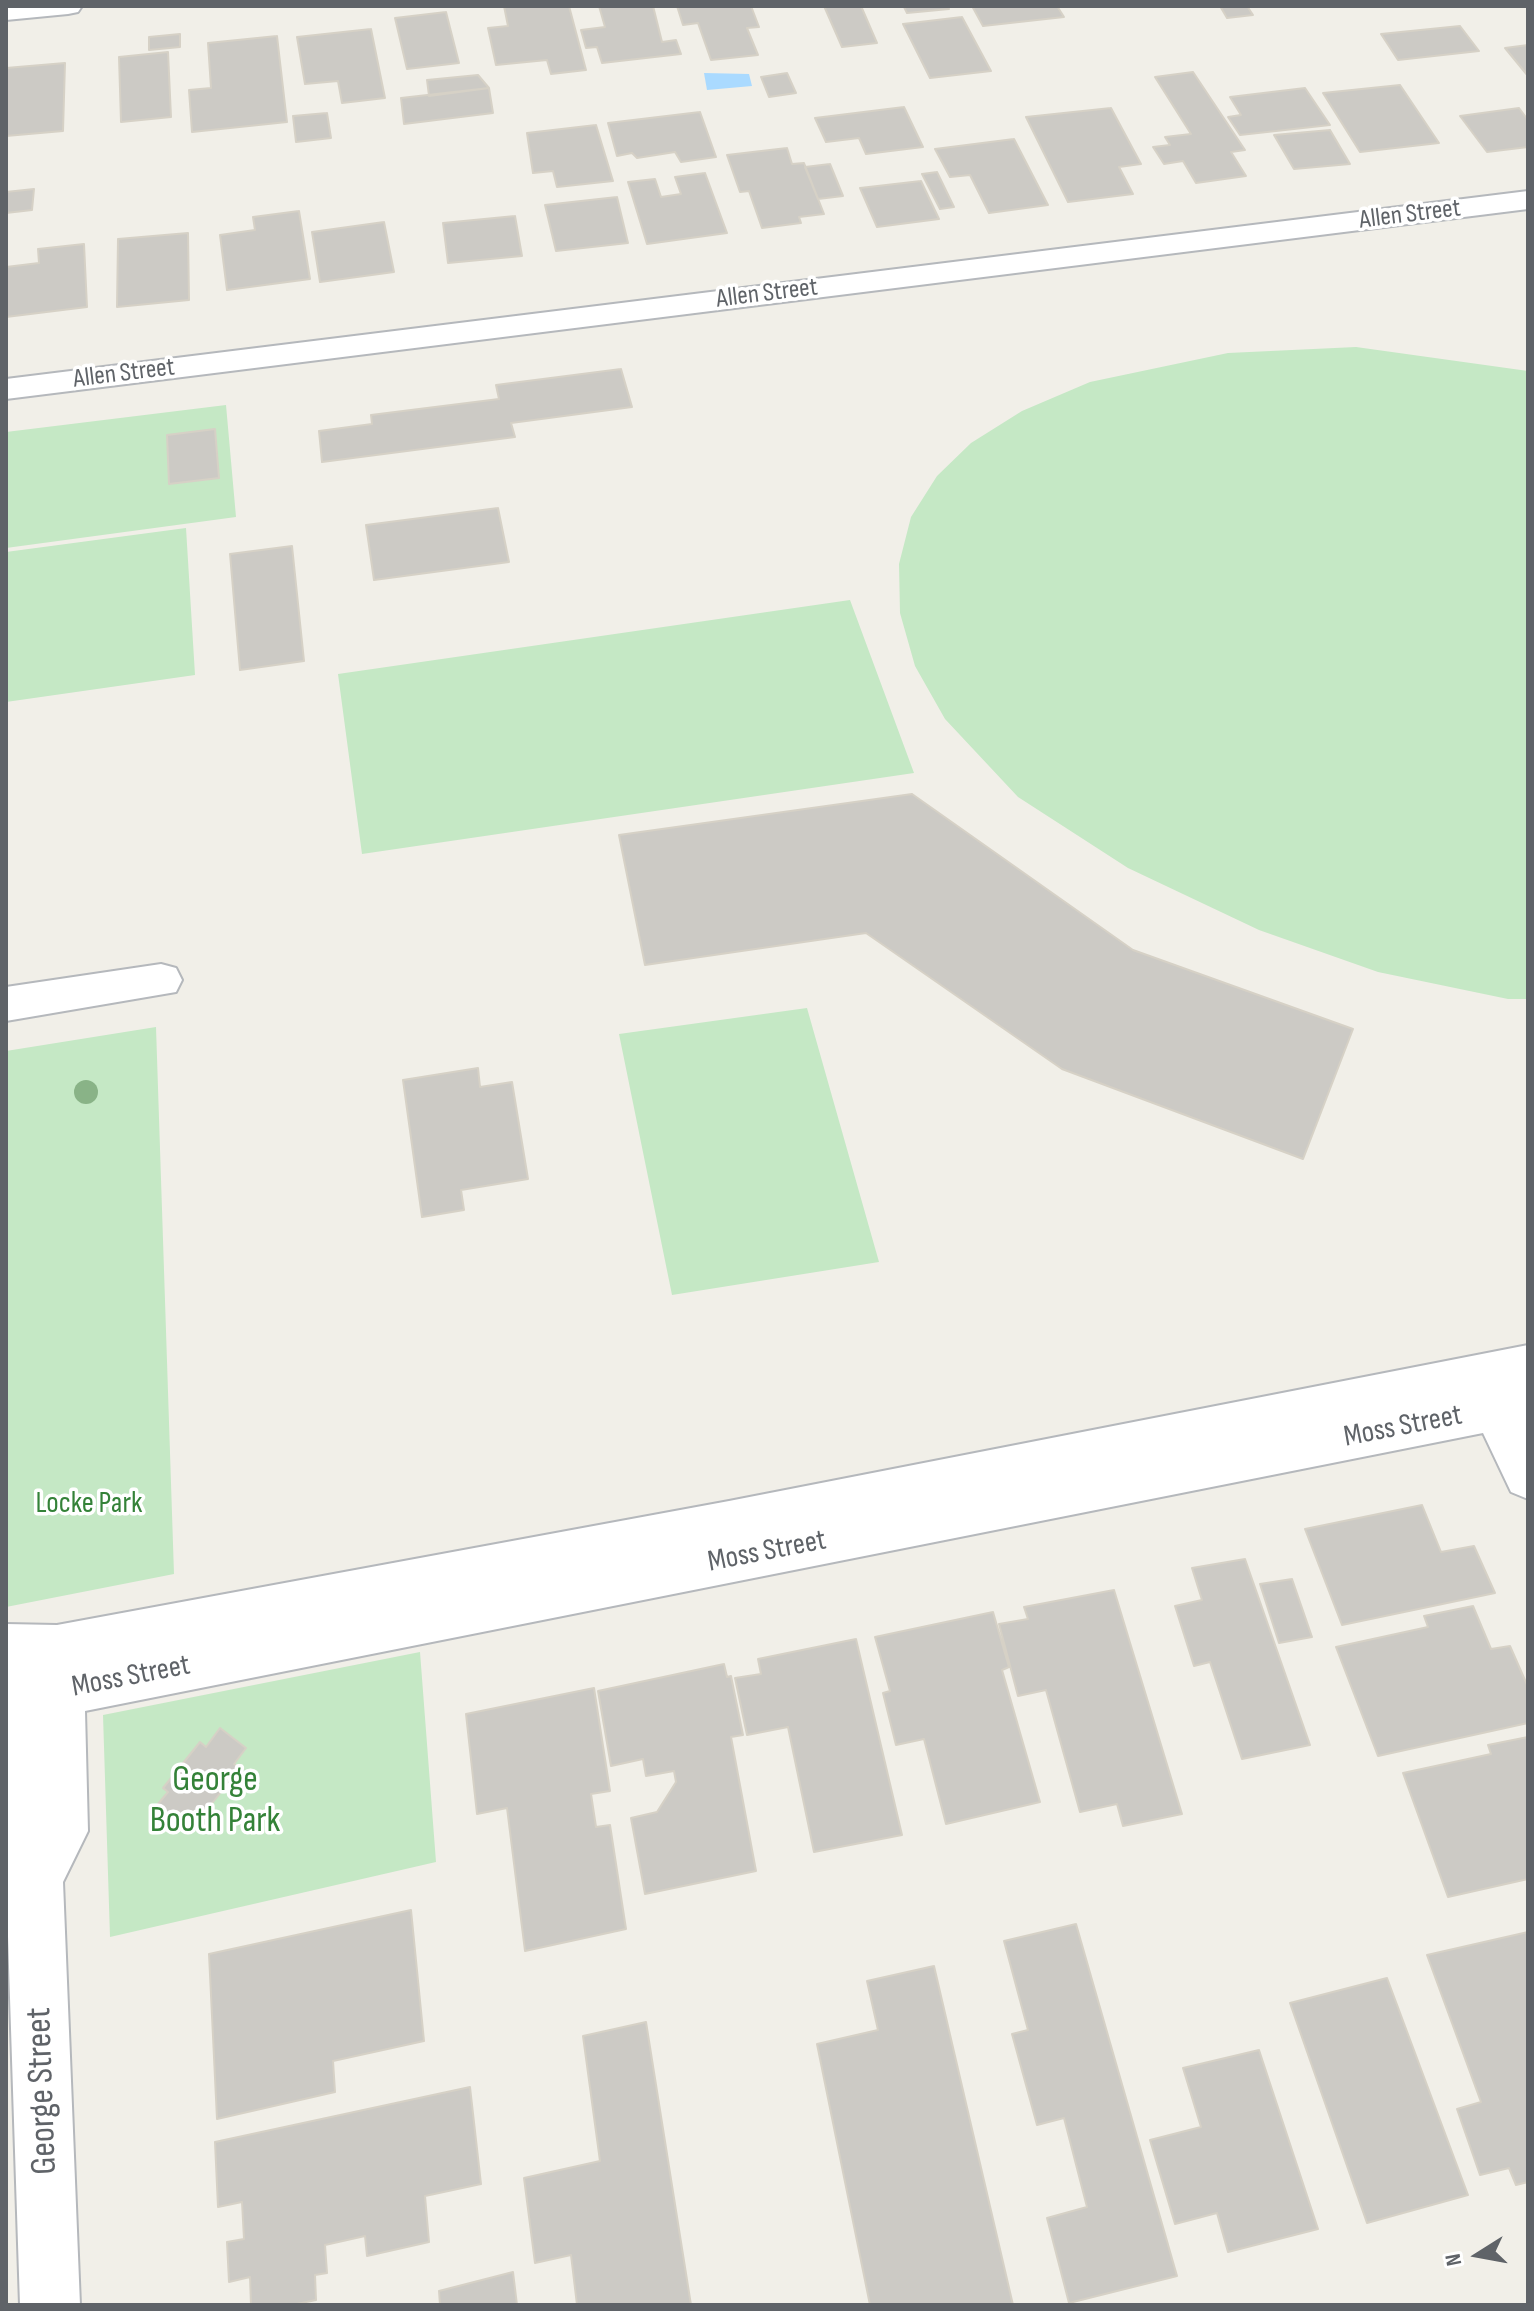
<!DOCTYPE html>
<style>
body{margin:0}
#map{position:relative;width:1534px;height:2311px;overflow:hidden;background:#f1efe8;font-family:"Sofia Sans Condensed",sans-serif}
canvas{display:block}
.frame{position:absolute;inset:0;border:8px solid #5f6368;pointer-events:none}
.north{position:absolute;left:1438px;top:2215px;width:80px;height:80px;-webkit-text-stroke:6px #fff;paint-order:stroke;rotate:259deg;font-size:22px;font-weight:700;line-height:32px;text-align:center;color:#5f6368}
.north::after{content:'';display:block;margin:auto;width:28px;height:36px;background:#5f6368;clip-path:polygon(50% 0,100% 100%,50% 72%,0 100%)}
</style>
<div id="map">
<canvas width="1534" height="2311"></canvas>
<div class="frame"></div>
<div class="north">N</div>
</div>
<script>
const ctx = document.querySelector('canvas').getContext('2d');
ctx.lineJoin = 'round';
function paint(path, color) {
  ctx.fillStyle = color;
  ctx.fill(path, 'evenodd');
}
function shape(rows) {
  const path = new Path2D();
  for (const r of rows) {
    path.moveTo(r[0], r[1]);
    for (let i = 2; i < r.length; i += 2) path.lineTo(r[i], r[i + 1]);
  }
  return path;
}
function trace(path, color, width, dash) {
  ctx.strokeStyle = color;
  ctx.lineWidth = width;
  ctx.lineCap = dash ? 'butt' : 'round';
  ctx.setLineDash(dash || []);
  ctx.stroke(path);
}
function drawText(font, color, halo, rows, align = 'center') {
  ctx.font = font + ' "Sofia Sans Condensed",sans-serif';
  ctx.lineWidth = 7;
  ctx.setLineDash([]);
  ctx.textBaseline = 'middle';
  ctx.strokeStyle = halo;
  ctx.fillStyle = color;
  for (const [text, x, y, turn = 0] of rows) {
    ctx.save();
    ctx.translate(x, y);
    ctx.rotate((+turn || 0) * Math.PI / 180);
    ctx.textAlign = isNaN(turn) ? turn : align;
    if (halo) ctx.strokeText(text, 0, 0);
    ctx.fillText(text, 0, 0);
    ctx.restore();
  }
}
paint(shape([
 [1356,347,1528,371,1528,999,1508,999,1378,972,1259,930,1128,868,1018,797,945,719,915,666,900,613,899,564,911,517,937,476,971,443,1022,411,1090,382,1228,353],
 [226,405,236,517,6,548,6,432],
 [186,528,195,675,6,702,6,552],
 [850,600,914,773,362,854,338,674],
 [807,1008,879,1262,672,1295,619,1034],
 [156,1027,174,1574,6,1607,6,1051],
 [420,1652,436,1862,110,1937,103,1715]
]), '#c5e8c5');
paint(shape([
 [704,73,749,74,752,86,707,90]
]), '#aadaff');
const building = shape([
 [504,6,569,6,586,70,551,74,547,60,496,65,488,28,508,26,504,6],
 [599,6,653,6,662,42,676,40,681,54,602,63,597,47,586,48,581,30,605,27,599,6],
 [677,6,751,6,759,27,747,28,758,55,711,60,698,23,683,25,677,6],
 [824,6,861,6,877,43,842,47,824,6],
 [883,6,948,6,949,9,907,13,904,7,883,6],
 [972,6,1057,6,1064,17,983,26,972,6],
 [1220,6,1247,6,1253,15,1227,18,1220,6],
 [446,12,459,63,407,69,395,18,446,12],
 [962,17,991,71,930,78,903,24,962,17],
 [1460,26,1479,51,1398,60,1381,34,1460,26],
 [371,29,385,98,342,103,338,81,305,84,297,37,371,29],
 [180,34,180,47,149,50,149,37,180,34],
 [277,36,287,122,192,132,189,90,211,88,208,43,277,36],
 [1528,45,1528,76,1505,48,1528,45],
 [168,52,171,117,121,122,119,57,168,52],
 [65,63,63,131,6,136,6,68,65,63],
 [1193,72,1245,150,1231,152,1246,176,1196,183,1183,161,1164,164,1153,147,1170,145,1165,137,1191,134,1155,77,1193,72],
 [787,73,796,93,769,97,761,77,787,73],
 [478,75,489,88,429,96,427,80,478,75],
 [1400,85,1439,143,1360,152,1323,93,1400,85],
 [489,88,493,113,404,124,401,98,489,88],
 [1305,88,1330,125,1240,135,1228,117,1241,115,1230,97,1305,88],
 [904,107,923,147,866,154,859,138,826,142,815,118,904,107],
 [1111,108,1141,164,1119,167,1133,194,1068,202,1026,117,1111,108],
 [1519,108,1528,120,1528,147,1487,152,1460,116,1519,108],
 [700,112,716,157,681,162,675,152,637,158,632,153,617,156,608,123,700,112],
 [327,113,331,138,296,142,293,116,327,113],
 [596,125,613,181,557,187,553,171,533,173,527,133,596,125],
 [1330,130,1350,164,1294,169,1274,135,1330,130],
 [1014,139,1048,205,989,213,970,175,950,177,935,149,1014,139],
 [787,148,792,164,804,163,824,214,799,217,801,223,762,228,749,191,740,192,727,155,787,148],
 [830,164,843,196,818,199,805,167,830,164],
 [937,172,954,207,940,209,922,174,937,172],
 [705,173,727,233,647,244,628,182,655,179,661,197,681,194,675,177,705,173],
 [921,181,939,219,877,227,860,188,921,181],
 [34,189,32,210,6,213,6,192,34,189],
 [617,197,628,243,556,251,545,205,617,197],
 [299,211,310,279,227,290,220,235,255,230,253,217,299,211],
 [515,216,522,256,448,263,443,223,515,216],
 [384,222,394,272,320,282,312,232,384,222],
 [188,233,189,300,117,307,118,239,188,233],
 [84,244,87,307,6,317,6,267,39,263,38,249,84,244],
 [621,369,632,407,511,423,515,437,322,462,319,431,372,424,371,415,499,399,496,385,621,369],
 [215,429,219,478,169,484,167,435,215,429],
 [498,508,509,562,374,580,366,525,498,508],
 [292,546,304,661,240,670,230,554,292,546],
 [912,794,1133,950,1353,1029,1303,1159,1062,1069,866,933,645,965,619,835,912,794],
 [478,1068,480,1087,512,1082,528,1179,461,1190,464,1210,422,1217,403,1080,478,1068],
 [1422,1505,1441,1552,1474,1546,1495,1593,1342,1625,1305,1529,1422,1505],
 [1245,1559,1310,1745,1242,1759,1210,1662,1194,1666,1175,1606,1202,1600,1192,1568,1245,1559],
 [1292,1579,1312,1637,1279,1643,1260,1584,1292,1579],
 [1114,1590,1182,1814,1123,1826,1117,1804,1080,1812,1046,1690,1018,1696,999,1624,1028,1619,1024,1607,1114,1590],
 [1473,1606,1491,1649,1510,1646,1528,1687,1528,1723,1378,1756,1336,1647,1428,1627,1424,1616,1473,1606],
 [993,1612,1009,1667,1002,1670,1040,1802,946,1824,924,1739,896,1745,883,1693,890,1691,875,1637,993,1612],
 [856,1639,902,1835,814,1852,788,1727,747,1735,735,1678,761,1674,758,1659,856,1639],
 [724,1664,727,1677,731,1676,743,1735,731,1737,756,1871,645,1894,631,1818,657,1812,676,1782,674,1771,646,1776,643,1759,611,1766,598,1691,724,1664],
 [594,1688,610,1791,591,1794,596,1827,610,1825,626,1929,525,1951,507,1808,477,1814,466,1714,594,1688],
 [220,1728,246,1748,234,1764,240,1768,202,1816,196,1812,181,1830,153,1810,168,1792,163,1788,200,1742,206,1747,220,1728],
 [1528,1737,1528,1879,1448,1897,1403,1773,1491,1754,1488,1745,1528,1737],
 [411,1910,424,2041,333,2061,335,2092,217,2119,209,1954,411,1910],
 [1076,1924,1177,2276,1069,2303,1047,2218,1087,2207,1064,2118,1037,2125,1012,2034,1028,2030,1004,1941,1076,1924],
 [1528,1932,1528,2182,1516,2185,1509,2168,1480,2175,1457,2109,1481,2102,1427,1955,1528,1932],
 [934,1966,1013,2305,870,2305,817,2044,878,2030,867,1981,934,1966],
 [1387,1978,1468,2195,1367,2223,1290,2003,1387,1978],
 [646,2022,691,2305,577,2305,571,2255,535,2263,524,2178,600,2161,583,2036,646,2022],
 [1259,2050,1318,2229,1228,2252,1217,2213,1175,2224,1150,2140,1201,2127,1183,2068,1259,2050],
 [470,2087,481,2184,425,2196,429,2242,367,2256,365,2236,325,2245,327,2273,315,2275,316,2300,292,2305,251,2305,250,2277,229,2282,227,2242,244,2239,242,2202,218,2207,215,2142,470,2087],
 [513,2272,517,2305,440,2305,439,2291,513,2272]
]);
paint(building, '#cccac5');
trace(building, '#d6d1c6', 2);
const minor = shape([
 [6,6,82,6,78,12,68,14,6,20,6,6],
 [1528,191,1528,209,6,399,6,379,1528,191],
 [161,964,176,968,182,980,176,992,6,1021,6,987,161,964],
 [1528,1345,1528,1499,1511,1492,1483,1433,85,1711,88,1831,63,1882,80,2305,20,2305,6,1875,6,1624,57,1625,729,1501,1528,1345]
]);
trace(minor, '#b5b8bc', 4);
paint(minor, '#fff');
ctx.fillStyle = '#89b387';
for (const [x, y] of [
 [86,1092]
]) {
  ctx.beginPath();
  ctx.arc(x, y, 12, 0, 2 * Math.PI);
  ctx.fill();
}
drawText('26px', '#5f6368', '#fff', [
 ["Allen Street",1410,215,-7],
 ["Allen Street",767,294,-7],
 ["Allen Street",124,374,-7]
]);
drawText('30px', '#5f6368', '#fff', [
 ["Moss Street",1403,1427,-11],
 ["Moss Street",767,1552,-11],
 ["Moss Street",131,1677,-11]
]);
drawText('30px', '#348238', '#fff', [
 ["Locke Park",89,1504]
]);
drawText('36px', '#348238', '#fff', [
 ["George",215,1781],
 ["Booth Park",215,1822]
]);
drawText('36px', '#5f6368', '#fff', [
 ["George Street",43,2091,-92]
]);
</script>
